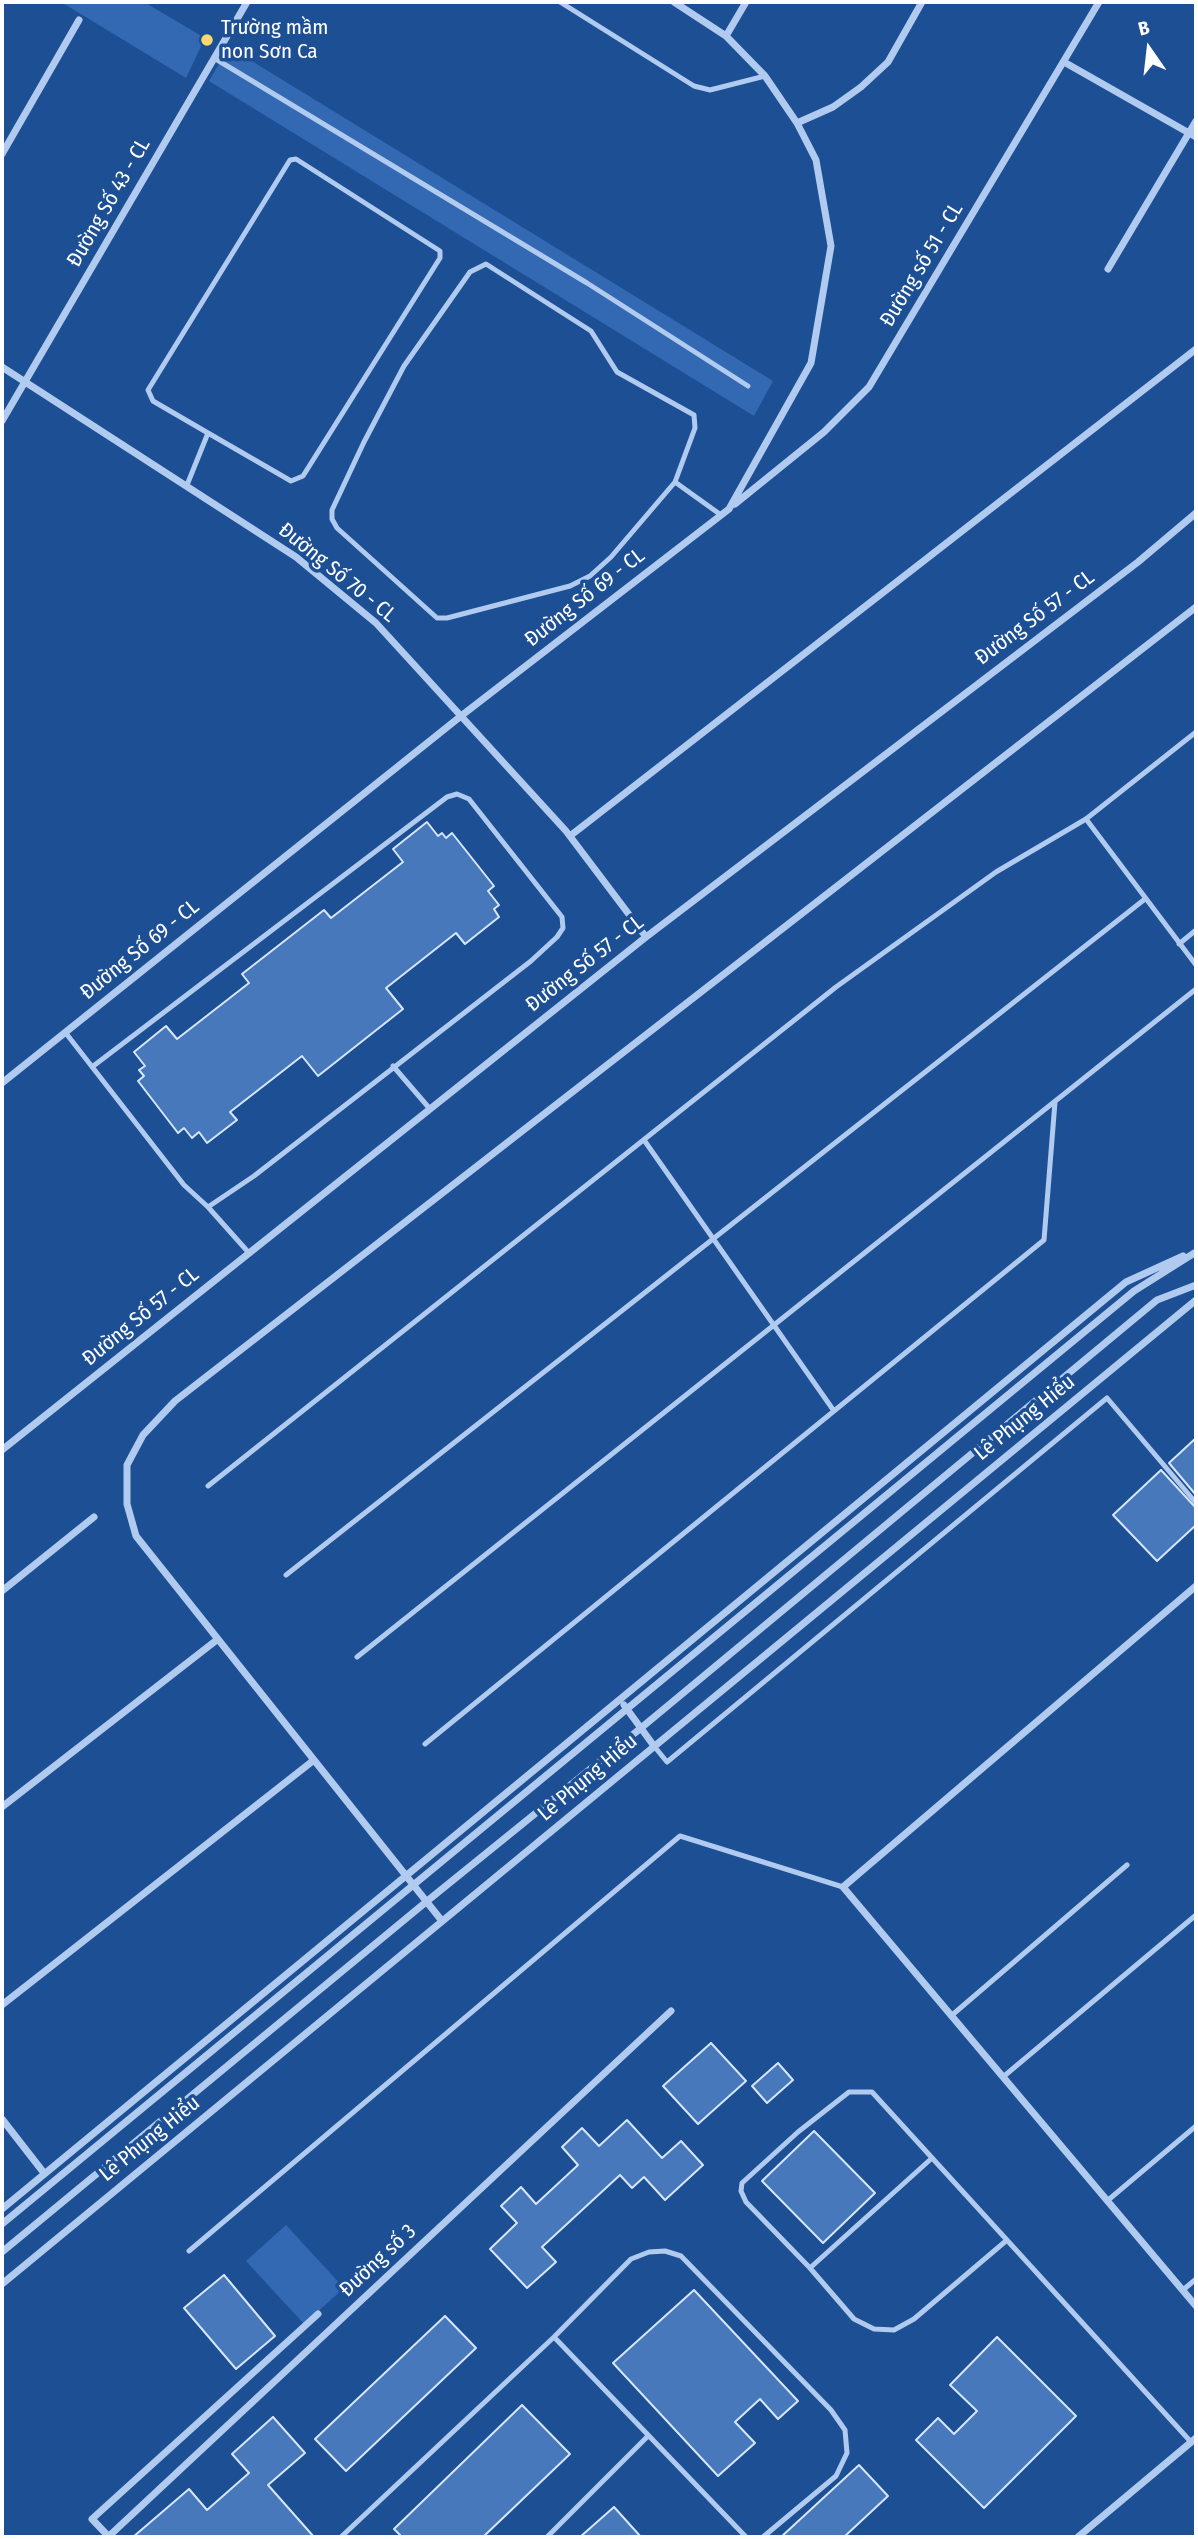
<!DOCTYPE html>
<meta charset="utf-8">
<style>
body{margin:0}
#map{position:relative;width:1198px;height:2539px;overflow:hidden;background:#1d4f94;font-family:"Fira Sans Condensed",sans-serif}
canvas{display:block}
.frame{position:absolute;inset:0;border:4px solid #fff;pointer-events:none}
.north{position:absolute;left:1114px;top:14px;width:70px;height:70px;-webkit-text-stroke:5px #1d4f94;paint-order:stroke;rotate:346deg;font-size:19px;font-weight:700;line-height:28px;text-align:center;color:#fff}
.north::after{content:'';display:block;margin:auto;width:24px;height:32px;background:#fff;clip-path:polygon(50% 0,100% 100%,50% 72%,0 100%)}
</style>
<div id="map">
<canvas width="1198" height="2539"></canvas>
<div class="frame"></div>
<div class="north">B</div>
</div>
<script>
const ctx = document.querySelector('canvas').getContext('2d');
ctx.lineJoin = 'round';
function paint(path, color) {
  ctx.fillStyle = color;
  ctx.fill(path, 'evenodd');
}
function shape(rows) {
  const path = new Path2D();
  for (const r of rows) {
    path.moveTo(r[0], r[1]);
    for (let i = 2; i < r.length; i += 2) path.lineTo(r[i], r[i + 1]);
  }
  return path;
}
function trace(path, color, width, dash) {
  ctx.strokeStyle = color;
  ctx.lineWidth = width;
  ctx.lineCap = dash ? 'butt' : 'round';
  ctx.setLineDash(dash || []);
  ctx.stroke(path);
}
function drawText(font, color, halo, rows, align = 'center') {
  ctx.font = font + ' "Fira Sans Condensed",sans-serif';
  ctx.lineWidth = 7;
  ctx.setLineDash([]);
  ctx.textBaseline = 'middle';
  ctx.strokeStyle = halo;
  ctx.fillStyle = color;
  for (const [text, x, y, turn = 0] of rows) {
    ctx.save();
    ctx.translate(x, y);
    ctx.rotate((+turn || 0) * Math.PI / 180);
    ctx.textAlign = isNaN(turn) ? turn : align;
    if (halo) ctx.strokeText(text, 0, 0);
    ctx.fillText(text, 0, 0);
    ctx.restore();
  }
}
paint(shape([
 [61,2,144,2,205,38,186,78],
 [229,47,773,381,754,416,209,81],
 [286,2225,344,2288,304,2324,246,2261]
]), '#3269b2');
const building = shape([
 [427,822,438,836,442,833,446,838,452,833,494,886,488,891,499,905,494,909,499,917,465,944,456,933,386,988,403,1009,318,1076,302,1056,230,1112,237,1120,207,1143,199,1132,192,1138,184,1128,178,1133,138,1081,144,1076,139,1070,145,1066,134,1052,166,1026,177,1039,249,983,242,974,324,910,331,918,403,862,393,849,427,822],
 [1196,1438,1196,1495,1169,1463,1196,1438],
 [1161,1470,1196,1508,1196,1525,1157,1561,1113,1515,1161,1470],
 [711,2043,746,2081,698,2124,663,2086,711,2043],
 [778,2063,793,2080,767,2103,752,2086,778,2063],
 [627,2120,662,2158,681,2141,703,2165,665,2200,644,2177,632,2188,620,2175,542,2247,556,2262,527,2288,490,2249,517,2223,501,2206,521,2187,536,2204,578,2165,562,2147,582,2128,599,2146,627,2120],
 [814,2131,875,2193,823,2243,762,2181,814,2131],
 [224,2275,275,2336,236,2369,184,2308,224,2275],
 [694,2290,798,2401,778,2419,760,2399,735,2422,755,2443,718,2476,613,2363,694,2290],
 [445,2316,476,2348,346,2471,315,2439,445,2316],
 [997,2337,1076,2416,984,2508,916,2440,938,2418,954,2434,977,2411,950,2385,997,2337],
 [522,2405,570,2454,483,2537,402,2537,394,2529,522,2405],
 [273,2417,305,2453,268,2485,314,2537,133,2537,189,2489,207,2510,249,2473,232,2454,273,2417],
 [859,2465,888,2496,844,2537,781,2537,859,2465],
 [614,2507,641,2537,580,2537,614,2507]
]);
paint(building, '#4678bb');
trace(building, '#d7e6fa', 2);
trace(shape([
 [560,2,694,86,710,90,765,76],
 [214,58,587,283,748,386],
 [675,482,611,557,590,576,570,586,447,618,437,618,337,528,332,519,332,510,364,442,404,366,470,272,486,264,591,331,617,372,694,415,695,428,675,482,721,515],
 [187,485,208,433,153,401,148,390,290,160,296,159,440,251,440,258,303,476,291,481,208,433],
 [1086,819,1196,965],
 [1179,944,1196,930],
 [65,1032,184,1185,208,1207,254,1176,531,961,557,937,563,928,562,917,469,799,457,794,447,797,92,1067],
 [393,1066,430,1109],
 [644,1140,834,1411],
 [208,1207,249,1253],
 [208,1486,836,987,996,872,1086,819,1196,732],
 [286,1575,1145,899],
 [357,1657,1196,989],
 [425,1744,1044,1240,1055,1102],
 [654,1746,667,1762,1107,1398,1196,1503],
 [951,2016,1127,1865],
 [1003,2077,1196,1915],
 [932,2158,810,2268,854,2319,874,2329,894,2330,914,2319,1007,2240],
 [1107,2201,1196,2126],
 [189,2251,680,1836,843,1887],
 [810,2268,746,2202,741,2191,742,2183,798,2132,849,2092,872,2092,1191,2442],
 [1183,2290,1196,2279],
 [554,2337,746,2537],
 [341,2537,554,2337,631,2259,649,2252,665,2251,681,2256,831,2410,845,2430,847,2453,836,2476,763,2537],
 [547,2537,647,2437]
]), '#b0cbef', 5);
trace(shape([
 [726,36,746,2],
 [1064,62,1196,137],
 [797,123,833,107,861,87,888,62,922,2],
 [2,154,79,20],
 [1108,269,1196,121],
 [2,367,296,557,376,623,566,831,646,937],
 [2,421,247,2],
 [735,504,824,432,869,387,1099,2],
 [570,836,1196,349],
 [2,1083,461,716,729,509,811,363,831,246,816,160,797,123,765,76,726,36,674,2],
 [2,1450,646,937,1138,562,1196,513],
 [1196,1586,843,1887,1196,2306],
 [2,1591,94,1517],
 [624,1705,654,1746],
 [2,1807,218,1639],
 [442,1921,136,1536,127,1504,127,1465,143,1435,175,1401,1196,607],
 [2,2005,314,1760],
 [2,2119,44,2173],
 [2,2209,1126,1282,1183,1256],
 [2,2224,1134,1291,1196,1252],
 [2,2252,426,1902,641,1728,1157,1300,1196,1285],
 [2,2284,1196,1300],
 [108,2537,671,2011],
 [109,2537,92,2519,318,2314],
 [1078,2537,1196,2438]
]), '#b0cbef', 7);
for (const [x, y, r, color] of [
 [207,40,7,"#fed76f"]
]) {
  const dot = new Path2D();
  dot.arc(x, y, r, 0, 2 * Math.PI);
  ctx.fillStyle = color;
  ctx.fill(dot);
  trace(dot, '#1d4f94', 2.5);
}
drawText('21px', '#fff', '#1d4f94', [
 ["Trường mầm",221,28],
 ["non Sơn Ca",221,52]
], 'left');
drawText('21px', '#fff', '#1d4f94', [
 ["Đường Số 43 - CL",109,203,-60],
 ["Đường số 51 - CL",922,265,-59],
 ["Đường Số 70 - CL",337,573,39],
 ["Đường Số 69 - CL",585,598,-38],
 ["Đường Số 57 - CL",1035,618,-37],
 ["Đường Số 69 - CL",140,950,-39],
 ["Đường Số 57 - CL",585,964,-38],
 ["Đường Số 57 - CL",141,1317,-39],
 ["Lê Phụng Hiểu",1025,1418,-39],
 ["Lê Phụng Hiểu",588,1778,-40],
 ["Lê Phụng Hiểu",150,2139,-39],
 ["Đường số 3",378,2261,-43]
]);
</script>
